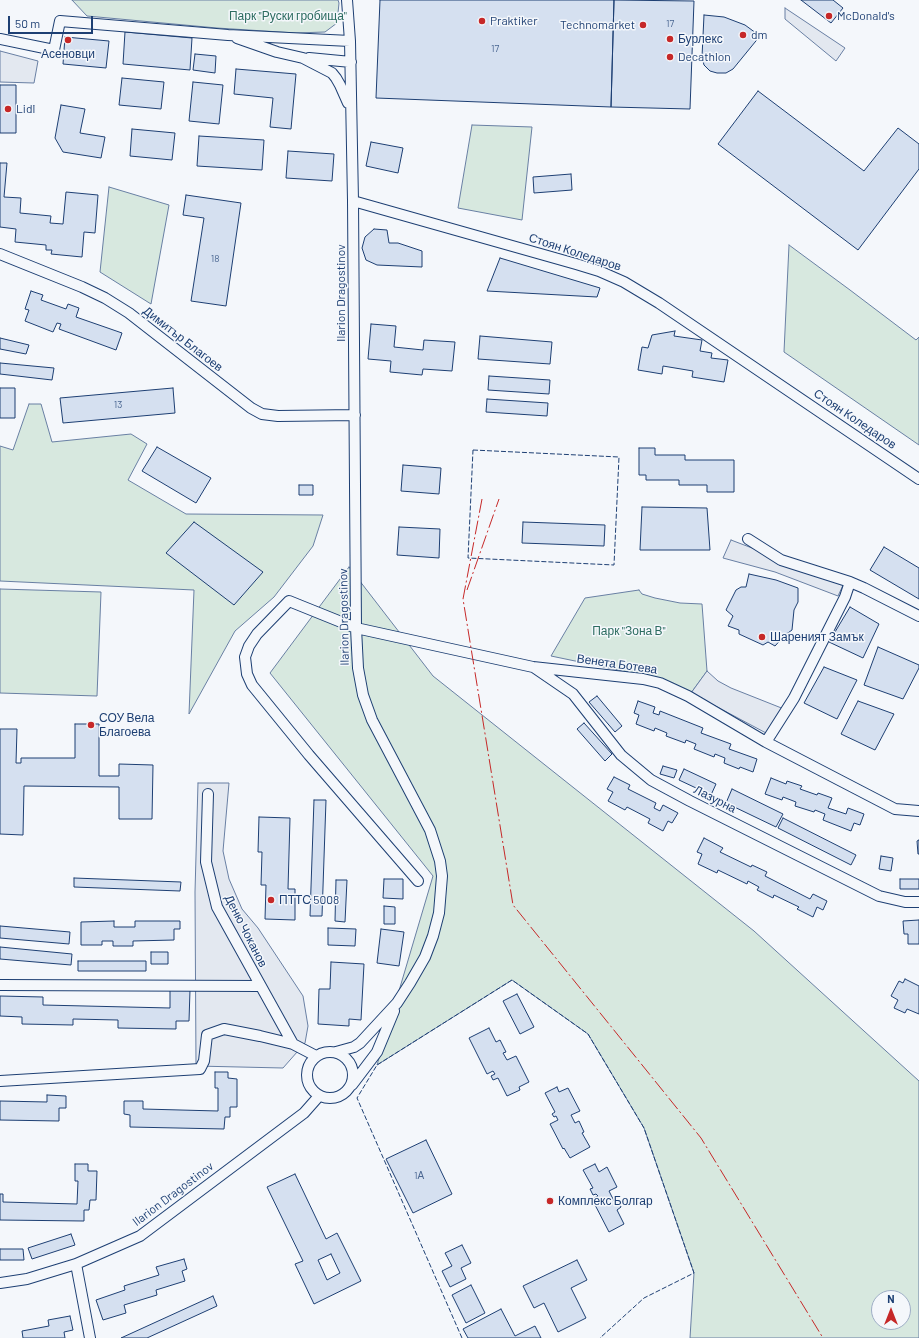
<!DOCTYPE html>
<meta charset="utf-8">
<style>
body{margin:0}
#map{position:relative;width:919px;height:1338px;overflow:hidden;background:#f4f7fb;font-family:Barlow,sans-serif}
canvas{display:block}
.north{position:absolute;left:871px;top:1290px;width:40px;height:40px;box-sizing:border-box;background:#f4f7fb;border:1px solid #9eadc5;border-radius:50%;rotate:0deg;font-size:11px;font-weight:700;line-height:16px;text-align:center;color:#1d3f73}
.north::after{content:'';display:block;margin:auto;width:14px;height:18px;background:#c62828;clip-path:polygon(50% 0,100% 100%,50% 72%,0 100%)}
.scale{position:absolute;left:8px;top:16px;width:85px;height:18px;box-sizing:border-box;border:2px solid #1d3f73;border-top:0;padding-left:5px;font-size:12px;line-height:14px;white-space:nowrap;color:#1d3f73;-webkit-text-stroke:3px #f4f7fb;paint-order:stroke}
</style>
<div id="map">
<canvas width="919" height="1338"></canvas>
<div class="north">N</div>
<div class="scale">50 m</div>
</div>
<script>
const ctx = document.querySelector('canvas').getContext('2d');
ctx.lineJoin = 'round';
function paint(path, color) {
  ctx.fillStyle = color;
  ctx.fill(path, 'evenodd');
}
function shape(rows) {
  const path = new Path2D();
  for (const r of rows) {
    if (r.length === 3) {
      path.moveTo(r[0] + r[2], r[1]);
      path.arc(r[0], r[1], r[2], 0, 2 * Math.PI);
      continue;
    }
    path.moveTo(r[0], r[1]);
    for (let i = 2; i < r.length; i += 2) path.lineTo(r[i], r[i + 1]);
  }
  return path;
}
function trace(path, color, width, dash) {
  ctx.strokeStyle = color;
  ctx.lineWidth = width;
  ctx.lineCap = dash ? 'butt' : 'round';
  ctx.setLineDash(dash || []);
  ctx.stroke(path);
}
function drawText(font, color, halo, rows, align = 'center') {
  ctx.font = font + ' Barlow,sans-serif';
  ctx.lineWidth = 3;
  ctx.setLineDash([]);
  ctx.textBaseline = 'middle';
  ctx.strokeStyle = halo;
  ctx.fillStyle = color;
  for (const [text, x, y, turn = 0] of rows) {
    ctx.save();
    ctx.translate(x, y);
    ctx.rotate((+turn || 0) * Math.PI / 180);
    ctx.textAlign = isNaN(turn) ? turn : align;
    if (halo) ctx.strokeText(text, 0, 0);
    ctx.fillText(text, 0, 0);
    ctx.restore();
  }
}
const green = shape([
 [72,0,338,0,339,3,337,23,325,32,296,33,217,28,87,16,72,0],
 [472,125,532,127,522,220,458,208,472,125],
 [109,187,169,205,151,304,100,272,109,187],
 [789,245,850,290,916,340,919,337,919,445,784,352,789,245],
 [29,404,41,404,52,442,131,434,147,444,128,480,186,514,323,515,313,546,274,597,235,631,189,714,194,590,0,581,0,446,13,450,29,404],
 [349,567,433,676,754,931,919,1081,919,1338,690,1338,694,1273,644,1128,588,1034,512,980,377,1065,433,876,270,673,349,567],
 [879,1298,903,1298,903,1322,879,1322,879,1298],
 [0,589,101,592,97,696,0,693,0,589],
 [639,590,642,594,655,598,680,603,702,604,707,671,691,693,657,678,551,656,585,598,639,590]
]);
paint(green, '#d7e8df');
trace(green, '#687fa3', 1);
const parking = shape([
 [785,8,845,48,836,61,785,19,785,8],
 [0,51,38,61,34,83,0,82,0,51],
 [731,540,844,583,838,596,775,572,723,558,731,540],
 [707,671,718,681,731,688,784,709,766,733,691,693,707,671],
 [198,783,229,783,223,851,229,879,242,909,258,928,303,996,308,1026,305,1043,283,1068,196,1066,195,892,198,783]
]);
paint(parking, '#e3e8f0');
trace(parking, '#687fa3', 1);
const building = shape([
 [380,0,614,0,611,107,376,98,380,0],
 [614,0,694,1,690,109,611,107,614,0],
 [801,0,833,0,843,8,831,23,801,0],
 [704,15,724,17,745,25,760,36,733,69,726,73,717,73,710,71,704,65,702,57,704,15],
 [125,32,192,38,190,70,123,64,125,32],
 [65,37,109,41,106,68,63,64,65,37],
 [195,54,216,56,215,73,193,70,195,54],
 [236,69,296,74,291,129,270,127,273,98,234,94,236,69],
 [122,78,164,82,161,109,119,105,122,78],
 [193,82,223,85,219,124,189,121,193,82],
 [0,85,16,85,16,133,0,133,0,85],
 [758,91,864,171,898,128,919,144,919,169,858,250,718,144,758,91],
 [61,105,85,109,80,133,105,137,101,158,63,152,55,138,61,105],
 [132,129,175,133,172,160,130,156,132,129],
 [199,136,264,140,262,170,197,166,199,136],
 [371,142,403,148,398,173,366,166,371,142],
 [288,151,334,154,332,181,286,178,288,151],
 [0,163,7,163,4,197,21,198,20,213,51,216,50,223,63,224,66,192,98,195,95,233,84,232,82,257,51,254,52,250,46,250,46,245,15,242,16,229,0,227,0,163],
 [571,174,572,190,534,193,533,177,571,174],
 [186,195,241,203,226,306,191,301,204,218,183,215,186,195],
 [374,229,387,230,389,243,398,243,422,251,422,267,377,265,366,260,362,248,365,237,374,229],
 [500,258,600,288,597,297,487,291,500,258],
 [31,291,43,295,41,300,66,309,68,304,79,308,76,317,122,333,116,350,59,329,61,324,57,323,53,332,25,321,29,310,25,309,31,291],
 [371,324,396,326,394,347,423,350,424,340,455,342,452,371,423,369,422,375,390,372,391,361,368,359,371,324],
 [675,331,674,336,702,340,700,351,712,353,711,358,728,360,724,382,692,377,693,371,663,366,662,374,638,370,642,347,648,348,652,335,675,331],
 [480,336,552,342,550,364,478,359,480,336],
 [0,338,29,345,26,354,0,349,0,338],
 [0,363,54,368,52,380,0,374,0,363],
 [489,376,550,380,549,394,488,390,489,376],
 [0,388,15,388,15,418,0,418,0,388],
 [173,388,175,413,63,423,60,398,173,388],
 [487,399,548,403,547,416,486,412,487,399],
 [157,447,211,478,196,503,142,471,157,447],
 [639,448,655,448,655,455,685,455,685,460,734,460,734,492,707,492,707,485,679,485,679,480,646,480,646,475,639,475,639,448],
 [403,465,441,468,439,494,401,491,403,465],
 [299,485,313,485,313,495,299,495,299,485],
 [642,507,707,508,710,550,640,550,642,507],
 [194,522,263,572,234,605,166,553,194,522],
 [523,522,605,525,604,546,522,543,523,522],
 [399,527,440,529,439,558,397,555,399,527],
 [884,547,919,568,919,599,870,570,884,547],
 [749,574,776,580,798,588,798,602,794,610,792,630,785,635,775,646,768,642,763,645,739,634,739,630,728,626,733,616,726,610,736,590,741,587,746,587,749,574],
 [850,607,879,624,863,658,829,642,850,607],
 [878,647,919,665,919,668,903,699,864,685,878,647],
 [824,667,857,680,837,719,804,703,824,667],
 [597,696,622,726,615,732,589,702,597,696],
 [638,701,655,707,653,713,659,715,660,711,703,728,701,733,731,744,729,749,757,759,753,772,740,767,739,769,724,763,725,758,715,754,714,757,694,749,696,744,686,740,685,743,666,736,667,733,655,728,654,731,636,724,639,715,634,713,638,701],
 [858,701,894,714,875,750,841,734,858,701],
 [584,723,612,754,605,761,577,729,584,723],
 [75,724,99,724,99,776,119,776,119,764,153,765,152,819,119,819,119,787,24,786,23,835,0,834,0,729,17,729,16,763,21,763,21,758,75,758,75,724],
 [663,766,677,770,674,778,660,774,663,766],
 [684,769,716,784,711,795,679,780,684,769],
 [614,777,630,785,628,789,656,803,654,808,660,811,663,805,678,813,672,823,668,821,663,831,648,823,650,819,627,807,625,810,608,801,613,792,607,789,614,777],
 [771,778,786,784,787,781,802,786,800,789,817,795,818,793,832,798,828,808,846,814,848,808,864,814,860,825,854,823,851,831,823,820,825,814,815,810,814,812,795,806,796,802,783,797,782,800,765,794,771,778],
 [732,789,783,814,776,827,726,803,732,789],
 [314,800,326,800,322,916,310,916,314,800],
 [259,817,290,818,288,889,295,889,295,920,265,919,266,885,261,885,262,852,258,852,259,817],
 [783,818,856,855,851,865,778,828,783,818],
 [704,838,723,848,720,852,751,867,752,865,767,872,765,876,810,899,813,894,827,901,823,910,817,907,813,917,797,909,799,907,774,895,773,898,757,890,759,887,748,881,747,884,718,870,717,873,698,864,702,854,697,852,704,838],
 [919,840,919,854,918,854,917,841,919,840],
 [881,856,893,858,891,871,879,869,881,856],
 [74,878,181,882,180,891,74,887,74,878],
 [384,879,403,879,403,899,383,898,384,879],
 [900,879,919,879,919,889,900,889,900,879],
 [336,880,347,880,345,922,335,921,336,880],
 [384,906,395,907,395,924,384,924,384,906],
 [919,920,919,944,908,944,908,934,904,934,903,921,919,920],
 [114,921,114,927,135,927,135,921,180,921,180,929,174,929,174,940,133,941,133,946,113,946,113,941,102,941,102,945,81,945,81,922,114,921],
 [0,926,70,932,69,944,0,938,0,926],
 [328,928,356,929,355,946,328,945,328,928],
 [381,929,404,932,399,966,377,963,381,929],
 [0,947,72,954,71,965,0,959,0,947],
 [151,952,168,952,168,964,151,964,151,952],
 [78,961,146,961,146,971,78,971,78,961],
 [331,962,364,964,361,1020,349,1019,349,1026,318,1024,319,989,330,989,331,962],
 [905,979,919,986,919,1014,907,1009,905,1013,894,1008,898,1000,891,996,899,981,903,983,905,979],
 [170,990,190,990,189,1021,176,1021,176,1029,118,1028,118,1020,73,1019,73,1025,22,1024,22,1017,0,1016,0,996,43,997,43,1005,170,1008,170,990],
 [517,994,534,1027,520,1034,503,1001,517,994],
 [489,1028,496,1042,500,1040,506,1052,503,1053,507,1060,516,1056,529,1082,519,1087,520,1090,507,1096,498,1078,493,1080,491,1076,495,1074,493,1071,487,1074,469,1038,489,1028],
 [215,1072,228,1072,228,1078,237,1079,237,1107,230,1107,230,1117,225,1117,224,1129,130,1127,130,1115,124,1114,124,1101,143,1101,143,1109,218,1111,218,1088,215,1088,215,1072],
 [557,1087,559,1092,568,1088,580,1111,571,1115,575,1123,579,1121,584,1132,582,1133,590,1147,570,1158,564,1148,563,1149,550,1124,558,1120,556,1116,554,1117,552,1114,555,1112,545,1093,557,1087],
 [47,1095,66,1096,66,1108,59,1108,59,1121,0,1120,0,1101,47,1102,47,1095],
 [426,1140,452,1194,413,1213,386,1159,426,1140],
 [75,1164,88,1164,88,1171,97,1171,96,1200,90,1200,89,1210,84,1210,84,1221,0,1220,0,1194,3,1194,3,1202,77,1204,78,1181,75,1181,75,1164],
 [595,1164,599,1172,607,1167,617,1187,609,1191,614,1201,617,1199,621,1207,617,1210,624,1224,609,1232,592,1199,598,1196,596,1194,593,1195,590,1189,593,1188,583,1170,595,1164],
 [295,1174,326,1239,337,1233,361,1281,314,1304,295,1264,303,1261,267,1187,295,1174],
 [331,1254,340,1273,327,1280,318,1260,331,1254],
 [71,1234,75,1245,32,1259,28,1248,71,1234],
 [462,1245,471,1263,461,1268,466,1279,450,1287,442,1271,452,1266,445,1253,462,1245],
 [0,1249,23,1249,24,1260,0,1260,0,1249],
 [184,1259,187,1269,182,1271,185,1281,156,1290,157,1295,124,1305,126,1313,103,1320,96,1300,125,1290,124,1286,159,1275,156,1267,184,1259],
 [577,1260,587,1280,571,1288,586,1318,558,1332,544,1303,534,1308,523,1286,577,1260],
 [471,1285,485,1313,466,1323,452,1295,471,1285],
 [213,1296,217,1306,147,1338,121,1338,213,1296],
 [501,1309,515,1336,535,1326,541,1338,468,1338,463,1329,501,1309],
 [70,1316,73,1330,64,1332,65,1338,23,1338,22,1331,49,1326,48,1320,70,1316]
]);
paint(building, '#d5e0f0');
trace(building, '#1d3f73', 1);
const minor = shape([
 [237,38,277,52,303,58,332,73,336,78,340,85,348,103],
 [0,39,54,50,60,21,228,35,350,41],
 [309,58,351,62],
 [353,201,576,264,599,271,624,282,659,303,919,479],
 [0,254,82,287,105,298,129,313,251,408,262,414,278,416,355,415],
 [748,539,781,560,850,582,864,588,919,616],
 [535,668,573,694,621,755,651,780,690,801,879,896,905,902,919,902],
 [766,742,794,698,845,597,850,582],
 [208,794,206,862,217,907,293,1044,316,1056],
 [418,881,309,755,252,685,247,674,245,657,249,646,257,634,289,601,356,628,533,667,643,679,660,683,688,696,766,742,895,809,919,811],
 [0,985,260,986],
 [330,1075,23],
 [336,1052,354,1047,360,1043,397,1003,410,983,425,957,433,936,439,913,442,876,440,861,430,830,372,720,363,695,358,668,356,628,353,201,350,41,347,0],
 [0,1081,200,1069,204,1061,207,1035,224,1029,260,1036,293,1044],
 [352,1085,377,1052,394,1011],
 [76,1264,90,1338],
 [0,1283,27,1279,76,1264,140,1236,304,1113,319,1096]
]);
trace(minor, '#1d3f73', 12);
trace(minor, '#f4f7fb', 10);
trace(shape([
 [473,450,619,457,614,565,468,558,473,450],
 [462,1338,357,1098,377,1065,512,980,588,1034,644,1128,694,1273,644,1298,600,1338]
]), '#1d3f73', 1, [5, 2]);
trace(shape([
 [482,499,463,599,513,905,701,1138,823,1338],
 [467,590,499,499]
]), '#c62828', 1, [14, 3, 2, 3]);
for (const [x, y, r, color] of [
 [829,16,4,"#c62828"],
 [482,21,4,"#c62828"],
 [643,25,4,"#c62828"],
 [743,35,4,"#c62828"],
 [670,39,4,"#c62828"],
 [68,40,4,"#c62828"],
 [670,57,4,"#c62828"],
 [8,109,4,"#c62828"],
 [762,637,4,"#c62828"],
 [91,725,4,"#c62828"],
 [271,900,4,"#c62828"],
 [550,1201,4,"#c62828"]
]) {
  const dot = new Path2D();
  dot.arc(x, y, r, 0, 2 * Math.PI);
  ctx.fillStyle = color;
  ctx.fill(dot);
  trace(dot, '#f4f7fb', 1.5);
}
drawText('10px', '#4b6792', null, [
 ["17",670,24],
 ["17",495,49],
 ["18",215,259],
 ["13",118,405],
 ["1А",419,1176]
]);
drawText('12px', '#2c6c60', '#f4f7fb', [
 ["Парк \"Руски гробища\"",288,16],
 ["Парк \"Зона В\"",629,631]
]);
drawText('12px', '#1d3f73', '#f4f7fb', [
 ["McDonald's",837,16],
 ["Praktiker",490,21],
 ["Technomarket",635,25,"right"],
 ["dm",751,35],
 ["Бурлекс",678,39],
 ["Асеновци",68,54,"center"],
 ["Decathlon",678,57],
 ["Lidl",16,109],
 ["Шареният Замък",770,637],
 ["СОУ Вела",99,718],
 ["Благоева",99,732],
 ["ПТТС 5008",279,900],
 ["Комплекс Болгар",558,1201]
], 'left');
drawText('12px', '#1d3f73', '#f4f7fb', [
 ["Стоян Коледаров",575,252,18],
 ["Ilarion Dragostinov",341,293,-90],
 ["Димитър Благоев",183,339,38],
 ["Стоян Коледаров",855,419,34],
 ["Ilarion Dragostinov",344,617,-91],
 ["Венета Ботева",617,664,8],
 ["Лазурна",715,799,27],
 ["Деню Чоканов",246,931,63],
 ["Ilarion Dragostinov",173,1194,-37]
]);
</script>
